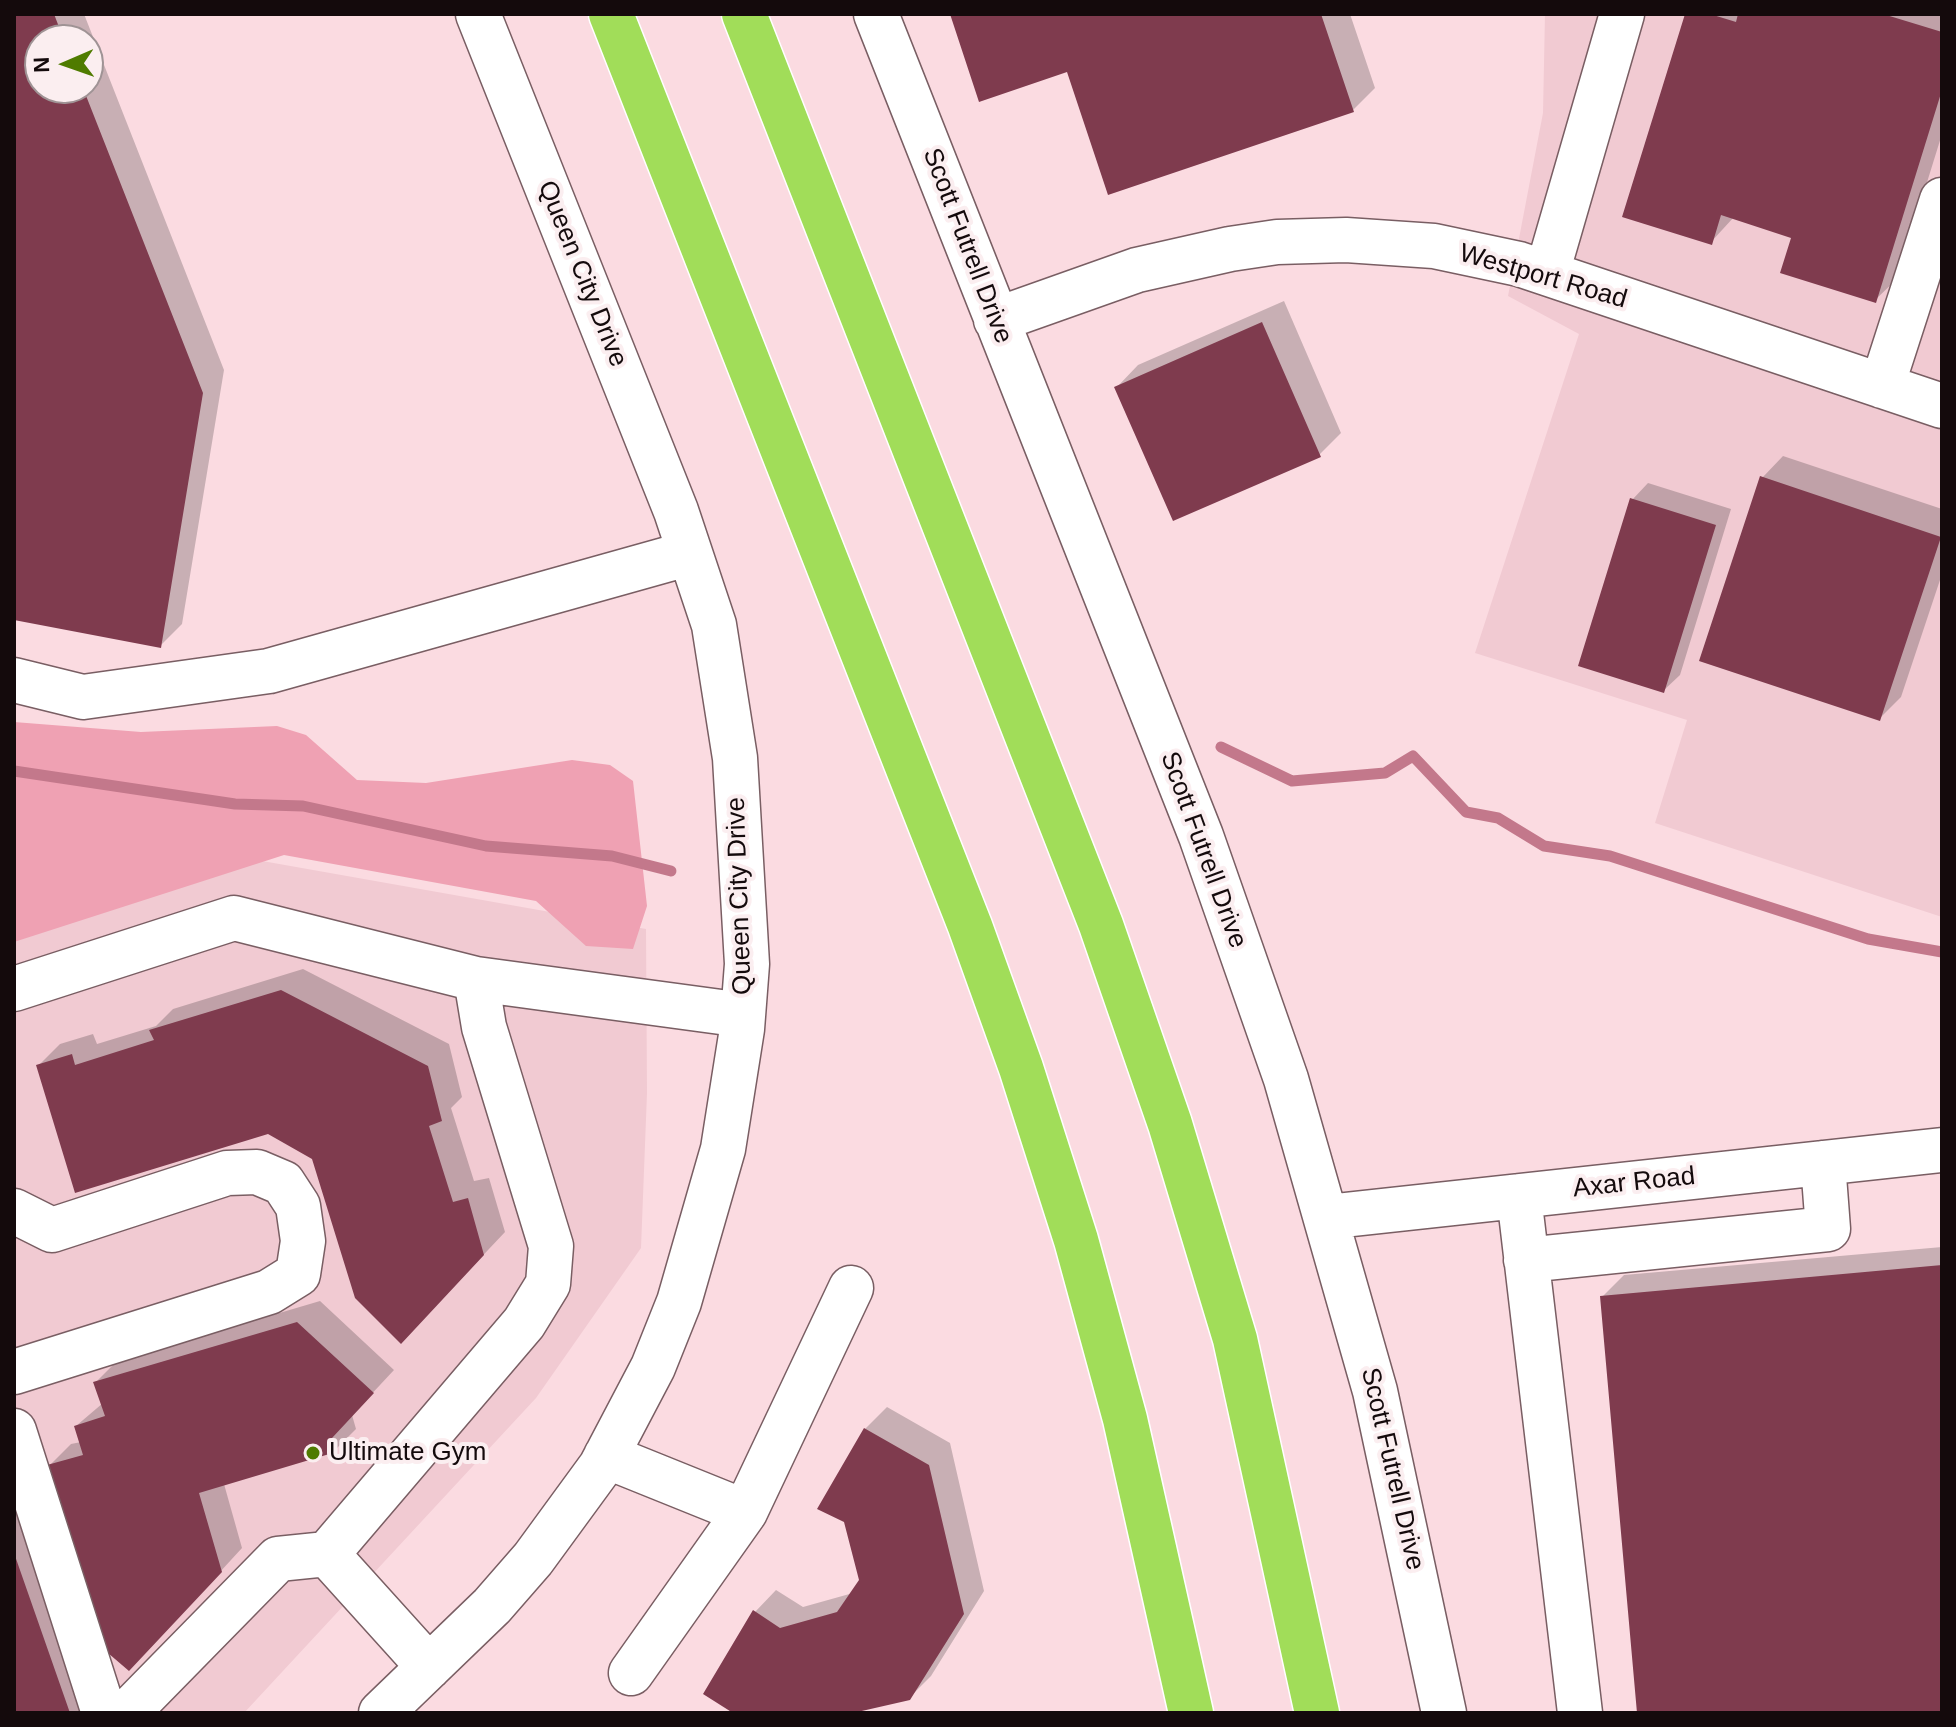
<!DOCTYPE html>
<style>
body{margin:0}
#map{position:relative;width:1956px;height:1727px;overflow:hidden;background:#fbdbe1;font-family:Arial,sans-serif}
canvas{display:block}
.frame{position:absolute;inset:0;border:16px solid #140a0c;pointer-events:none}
.north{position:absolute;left:24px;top:24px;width:80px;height:80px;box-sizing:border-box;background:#fbeef0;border:2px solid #9f9395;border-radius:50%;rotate:268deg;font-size:22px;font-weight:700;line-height:32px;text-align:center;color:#140a0c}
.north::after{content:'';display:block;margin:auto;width:28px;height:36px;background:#4f7b00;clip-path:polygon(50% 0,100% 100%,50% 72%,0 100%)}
</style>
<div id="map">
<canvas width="1956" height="1727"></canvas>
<div class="frame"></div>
<div class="north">N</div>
</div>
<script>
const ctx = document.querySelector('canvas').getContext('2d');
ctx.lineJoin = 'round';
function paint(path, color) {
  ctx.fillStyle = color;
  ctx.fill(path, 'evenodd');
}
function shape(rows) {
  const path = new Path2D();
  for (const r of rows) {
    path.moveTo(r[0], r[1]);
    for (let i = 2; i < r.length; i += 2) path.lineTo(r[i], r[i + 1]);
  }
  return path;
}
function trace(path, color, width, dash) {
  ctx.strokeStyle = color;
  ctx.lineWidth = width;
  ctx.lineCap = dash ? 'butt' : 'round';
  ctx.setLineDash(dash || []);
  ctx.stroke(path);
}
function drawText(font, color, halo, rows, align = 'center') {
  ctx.font = font + ' Arial,sans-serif';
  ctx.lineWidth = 8;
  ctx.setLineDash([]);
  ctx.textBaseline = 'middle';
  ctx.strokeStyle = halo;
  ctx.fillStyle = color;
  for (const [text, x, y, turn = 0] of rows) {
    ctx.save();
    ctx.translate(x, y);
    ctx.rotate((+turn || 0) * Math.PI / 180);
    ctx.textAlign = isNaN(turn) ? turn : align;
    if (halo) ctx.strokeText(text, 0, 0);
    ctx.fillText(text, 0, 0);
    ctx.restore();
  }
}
paint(shape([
 [1545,14,1942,14,1942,917,1655,823,1687,720,1475,653,1579,334,1508,296,1543,113],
 [14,817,646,929,647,1093,641,1248,536,1398,244,1713,14,1713]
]), '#f1cad2');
paint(shape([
 [14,722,141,732,277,726,306,735,357,780,426,783,572,760,610,765,633,781,647,906,633,949,586,946,536,901,284,855,14,942]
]), '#efa1b3');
paint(shape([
 [14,14,84,14,224,370,182,624,160,646,14,618],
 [40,40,88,40,88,88,40,88],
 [952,14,1350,14,1375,88,1353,110,1110,193,1068,70],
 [1687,14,1942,14,1942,134,1897,279,1875,300,1794,236,1734,217,1711,242],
 [1284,301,1341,433,1319,455,1117,387,1138,365],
 [1783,456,1942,509,1942,574,1901,697,1879,719,1762,478],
 [1648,483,1731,509,1680,675,1663,691,1632,500],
 [303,969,449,1044,462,1097,451,1108,474,1181,489,1178,505,1232,423,1319,314,1158,268,1132,39,1065,60,1044,93,1034,97,1044,156,1026,173,1009],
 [1942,1247,1942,1713,1639,1713,1602,1297,1624,1275],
 [320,1301,394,1370,352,1415,356,1429,335,1450,224,1484,242,1548,151,1647,49,1466,71,1444,81,1442,76,1426,103,1403,95,1383,117,1361],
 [887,1407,950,1443,984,1591,931,1676,909,1698,844,1713,737,1713,755,1612,776,1590,803,1607,853,1593,861,1581,865,1429],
 [14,1469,87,1713,14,1713]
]), '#0003');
trace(shape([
 [1221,747,1292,781,1385,773,1413,756,1466,812,1498,818,1544,846,1610,856,1868,939,1942,952],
 [14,771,235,804,303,806,486,846,612,856,671,871]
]), '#c3788b', 11);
paint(shape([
 [14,14,54,14,64,40,40,40,40,88,83,88,203,393,161,648,14,620],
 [950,14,1321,14,1354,112,1108,195,1067,72,979,102],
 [1685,14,1710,14,1736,22,1738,14,1883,14,1942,32,1942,90,1876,303,1780,273,1791,238,1721,215,1712,245,1622,217],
 [1262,322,1321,457,1173,521,1114,387],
 [1760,476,1941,537,1880,721,1699,661],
 [1630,498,1716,525,1664,693,1578,666],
 [281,990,428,1066,442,1121,429,1126,453,1202,468,1198,484,1255,401,1344,355,1298,312,1159,268,1134,75,1193,36,1065,72,1054,75,1065,154,1040,149,1030],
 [1942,1265,1942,1713,1637,1713,1600,1296],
 [297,1322,374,1393,332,1438,336,1452,199,1493,222,1572,129,1671,101,1647,47,1465,83,1455,74,1426,105,1416,93,1382],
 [864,1428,929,1465,964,1614,910,1700,853,1713,733,1713,703,1694,753,1610,780,1628,837,1612,859,1580,844,1522,817,1509],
 [14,1553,70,1713,14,1713]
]), '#7f3b4e');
const minor = shape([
 [876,14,1201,836,1286,1079,1375,1391,1444,1713],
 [1547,273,1622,14],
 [996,320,1137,270,1230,249,1277,242,1346,240,1434,246,1519,264,1942,406],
 [1882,386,1942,200],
 [14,680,83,697,269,671,690,553],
 [476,979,743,1015],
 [14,989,234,918,476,979,484,1027,551,1246,548,1284,524,1323,327,1554,278,1559,127,1713],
 [1519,1196,1580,1713],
 [14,1211,52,1230,227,1173,257,1172,283,1183,298,1206,303,1241,298,1274,269,1292,14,1372],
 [1326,1217,1942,1150],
 [1526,1260,1828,1229,1823,1163],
 [14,1431,104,1713],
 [606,1456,745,1512,851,1288],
 [327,1554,429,1667],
 [631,1673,745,1512],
 [381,1713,492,1606,533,1559,601,1466,653,1367,679,1302,723,1149,742,1029,747,964,735,758,714,625,676,511,478,14]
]);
const highway = shape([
 [611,14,970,926,1021,1068,1076,1240,1125,1419,1191,1713],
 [744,14,1101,925,1170,1124,1235,1339,1317,1713]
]);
trace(minor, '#795e63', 47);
trace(highway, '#fff', 47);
trace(minor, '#fff', 44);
trace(highway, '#a1dd59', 44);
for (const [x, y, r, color] of [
 [313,1453,8,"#4f7b00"]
]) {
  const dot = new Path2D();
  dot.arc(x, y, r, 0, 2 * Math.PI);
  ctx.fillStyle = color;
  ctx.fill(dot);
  trace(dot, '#fbeef0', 3);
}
drawText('26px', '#140a0c', '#fbeef0', [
 ["Scott Futrell Drive",967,246,69],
 ["Queen City Drive",582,274,68],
 ["Westport Road",1543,277,16],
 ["Scott Futrell Drive",1203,850,70],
 ["Queen City Drive",740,896,-92],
 ["Axar Road",1634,1183,-6],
 ["Scott Futrell Drive",1392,1469,77]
]);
drawText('26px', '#140a0c', '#fbeef0', [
 ["Ultimate Gym",329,1453]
], 'left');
</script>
